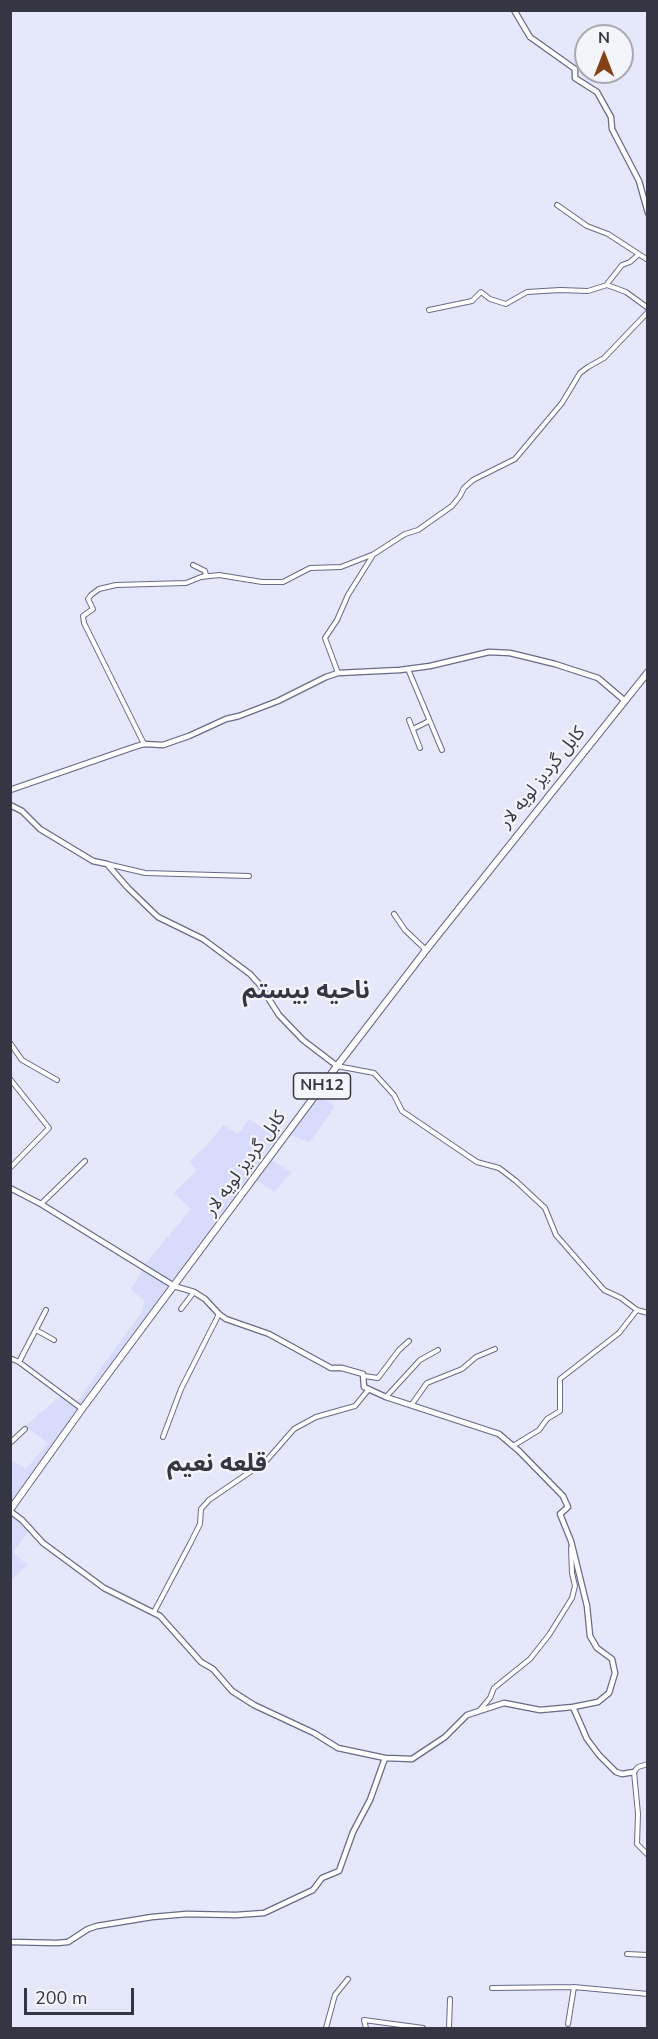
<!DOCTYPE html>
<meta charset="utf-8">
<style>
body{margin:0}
#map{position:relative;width:658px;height:2039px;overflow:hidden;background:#e5e7fa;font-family:"Nunito Sans",sans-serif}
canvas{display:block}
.frame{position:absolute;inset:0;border:12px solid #353643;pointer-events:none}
.north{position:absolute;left:574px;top:24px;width:60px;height:60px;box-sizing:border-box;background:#f4f5fb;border:2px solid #a8a9b1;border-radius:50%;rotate:0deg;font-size:16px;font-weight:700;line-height:24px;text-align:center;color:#353643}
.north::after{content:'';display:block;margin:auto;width:21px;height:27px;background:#844016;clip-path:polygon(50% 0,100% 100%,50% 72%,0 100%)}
.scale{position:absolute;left:24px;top:1988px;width:110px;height:27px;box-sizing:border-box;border:3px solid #353643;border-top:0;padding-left:8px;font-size:18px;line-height:21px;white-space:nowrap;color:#353643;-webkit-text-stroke:4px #f4f5fb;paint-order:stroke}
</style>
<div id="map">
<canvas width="658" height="2039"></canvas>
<div class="frame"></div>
<div class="north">N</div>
<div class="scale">200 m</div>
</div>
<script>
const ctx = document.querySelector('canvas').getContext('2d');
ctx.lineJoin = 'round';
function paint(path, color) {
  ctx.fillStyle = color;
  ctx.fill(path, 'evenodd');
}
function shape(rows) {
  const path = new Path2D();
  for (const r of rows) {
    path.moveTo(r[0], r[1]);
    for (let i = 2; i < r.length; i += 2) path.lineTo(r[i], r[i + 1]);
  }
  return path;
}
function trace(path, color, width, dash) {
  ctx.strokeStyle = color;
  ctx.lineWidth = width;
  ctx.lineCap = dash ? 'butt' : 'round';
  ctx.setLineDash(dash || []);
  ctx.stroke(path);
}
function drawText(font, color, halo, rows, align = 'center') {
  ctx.font = font + ' "Nunito Sans","Noto Sans Arabic",sans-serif';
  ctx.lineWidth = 4.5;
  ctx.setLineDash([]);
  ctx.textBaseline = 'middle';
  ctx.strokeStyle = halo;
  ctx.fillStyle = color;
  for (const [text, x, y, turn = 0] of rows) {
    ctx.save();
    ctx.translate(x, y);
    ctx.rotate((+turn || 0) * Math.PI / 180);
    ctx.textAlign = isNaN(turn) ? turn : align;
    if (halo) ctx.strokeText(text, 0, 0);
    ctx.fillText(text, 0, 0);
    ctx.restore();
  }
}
paint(shape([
 [319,1097,335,1106,310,1142,289,1135],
 [249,1119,277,1137,77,1413,11,1510,11,1463,13,1461,26,1469,48,1443,25,1426,62,1395,76,1403,141,1313,145,1301,131,1290,146,1263,191,1209,174,1193,197,1170,191,1163,191,1160,208,1144,223,1125,238,1134],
 [271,1160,291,1172,275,1192,256,1180],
 [10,1514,31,1528,13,1552,27,1565,11,1580]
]), '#d8dbfb');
const street = shape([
 [557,205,587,226,608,234,648,260],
 [607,284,622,265,630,262,638,255],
 [429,310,472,301,481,292,490,299,506,304,527,292,560,290,588,291,607,285,626,292,648,308],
 [193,565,205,571,206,575,204,576],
 [408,669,442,750],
 [338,673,325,638,337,620,348,595,373,555],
 [409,720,420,748],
 [413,729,429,721],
 [144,744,84,623,83,616,93,609,88,599,91,595,99,589,116,585,186,583,201,577,219,575,262,582,283,582,310,568,341,567,374,554,405,534,418,530,452,506,460,496,464,488,473,480,515,459,562,403,580,373,588,367,604,358,648,312],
 [107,864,145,873,249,876],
 [394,914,405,930,426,950],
 [10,1043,22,1060,57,1080],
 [337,1066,374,1073,394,1095,402,1111,477,1162,499,1168,516,1181,545,1208,556,1235,604,1290,621,1298,637,1310,648,1313],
 [10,1079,49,1128,10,1168],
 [41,1204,85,1161],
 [181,1309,194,1292],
 [36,1330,54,1340],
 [10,1358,19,1362,82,1409],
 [19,1362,46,1310],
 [364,1376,378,1378,399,1350,409,1341],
 [386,1397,420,1360,438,1350],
 [412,1404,427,1383,462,1369,476,1357,495,1349],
 [163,1437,181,1389,219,1314],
 [10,1443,25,1429],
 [513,1446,539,1430,547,1419,560,1411,560,1379,619,1333,637,1310],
 [154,1612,191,1542,200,1524,201,1509,209,1500,266,1461,294,1429,316,1417,355,1406,369,1389],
 [479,1711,490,1698,494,1688,530,1659,549,1635,572,1598,575,1586,572,1573,571,1548],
 [648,1764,638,1767,634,1772,638,1814,637,1844,648,1855],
 [627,1954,648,1955],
 [492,1988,574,1987,648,1994],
 [568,2024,574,1987],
 [326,2028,335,1995,348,1979],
 [366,2028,364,2020,423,2028],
 [449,2028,450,1999]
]);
const secondary = shape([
 [514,10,530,37,575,69,575,78,597,92,611,117,612,129,639,181,648,213],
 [10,790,134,747,144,744,163,745,189,736,226,719,239,716,278,701,326,677,338,673,400,670,430,666,489,652,510,653,555,664,598,678,625,701],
 [10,805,22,811,40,829,93,861,107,864,128,888,158,917,203,939,250,974,260,985,279,1015,303,1040,337,1066],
 [10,1188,41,1204,174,1286,194,1292,205,1299,219,1314,226,1319,269,1334,331,1368,342,1368,363,1374,364,1387,386,1397,499,1434,519,1451,563,1496,568,1507,560,1514,571,1541,587,1606,590,1636,597,1648,612,1659,615,1673,609,1693,598,1702,573,1707],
 [10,1511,22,1520,43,1543,104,1588,160,1616,201,1662,213,1669,232,1691,254,1705,314,1733,338,1748,385,1758,412,1759,445,1737,467,1715,504,1703,540,1710,573,1707,587,1739,599,1755,616,1772,622,1774,634,1772],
 [10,1942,57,1943,68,1942,88,1929,97,1926,152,1917,187,1914,236,1915,264,1913,313,1890,322,1878,339,1871,353,1832,370,1800,385,1758]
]);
const highway = shape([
 [10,1510,82,1409,337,1066,426,950,648,672]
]);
trace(street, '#686a86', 6);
trace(secondary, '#686a86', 7);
trace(highway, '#686a86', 8);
trace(street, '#fff', 4);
trace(secondary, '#fff', 4.5);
trace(highway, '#fff', 6);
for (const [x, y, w] of [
 [322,1086,57]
]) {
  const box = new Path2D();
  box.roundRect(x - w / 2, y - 13, w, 26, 4.5);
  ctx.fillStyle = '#f4f5fb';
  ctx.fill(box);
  trace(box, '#353643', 1.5);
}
drawText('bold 16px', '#353643', null, [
 ["NH12",322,1086]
]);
drawText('18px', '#353643', '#f4f5fb', [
 ["کابل گردیز لویه لار",543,778,-51],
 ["کابل گردیز لویه لار",246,1164,-54]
]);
drawText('bold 24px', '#353643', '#f4f5fb', [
 ["ناحیه بیستم",306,992],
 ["قلعه نعيم",217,1465]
]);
</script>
